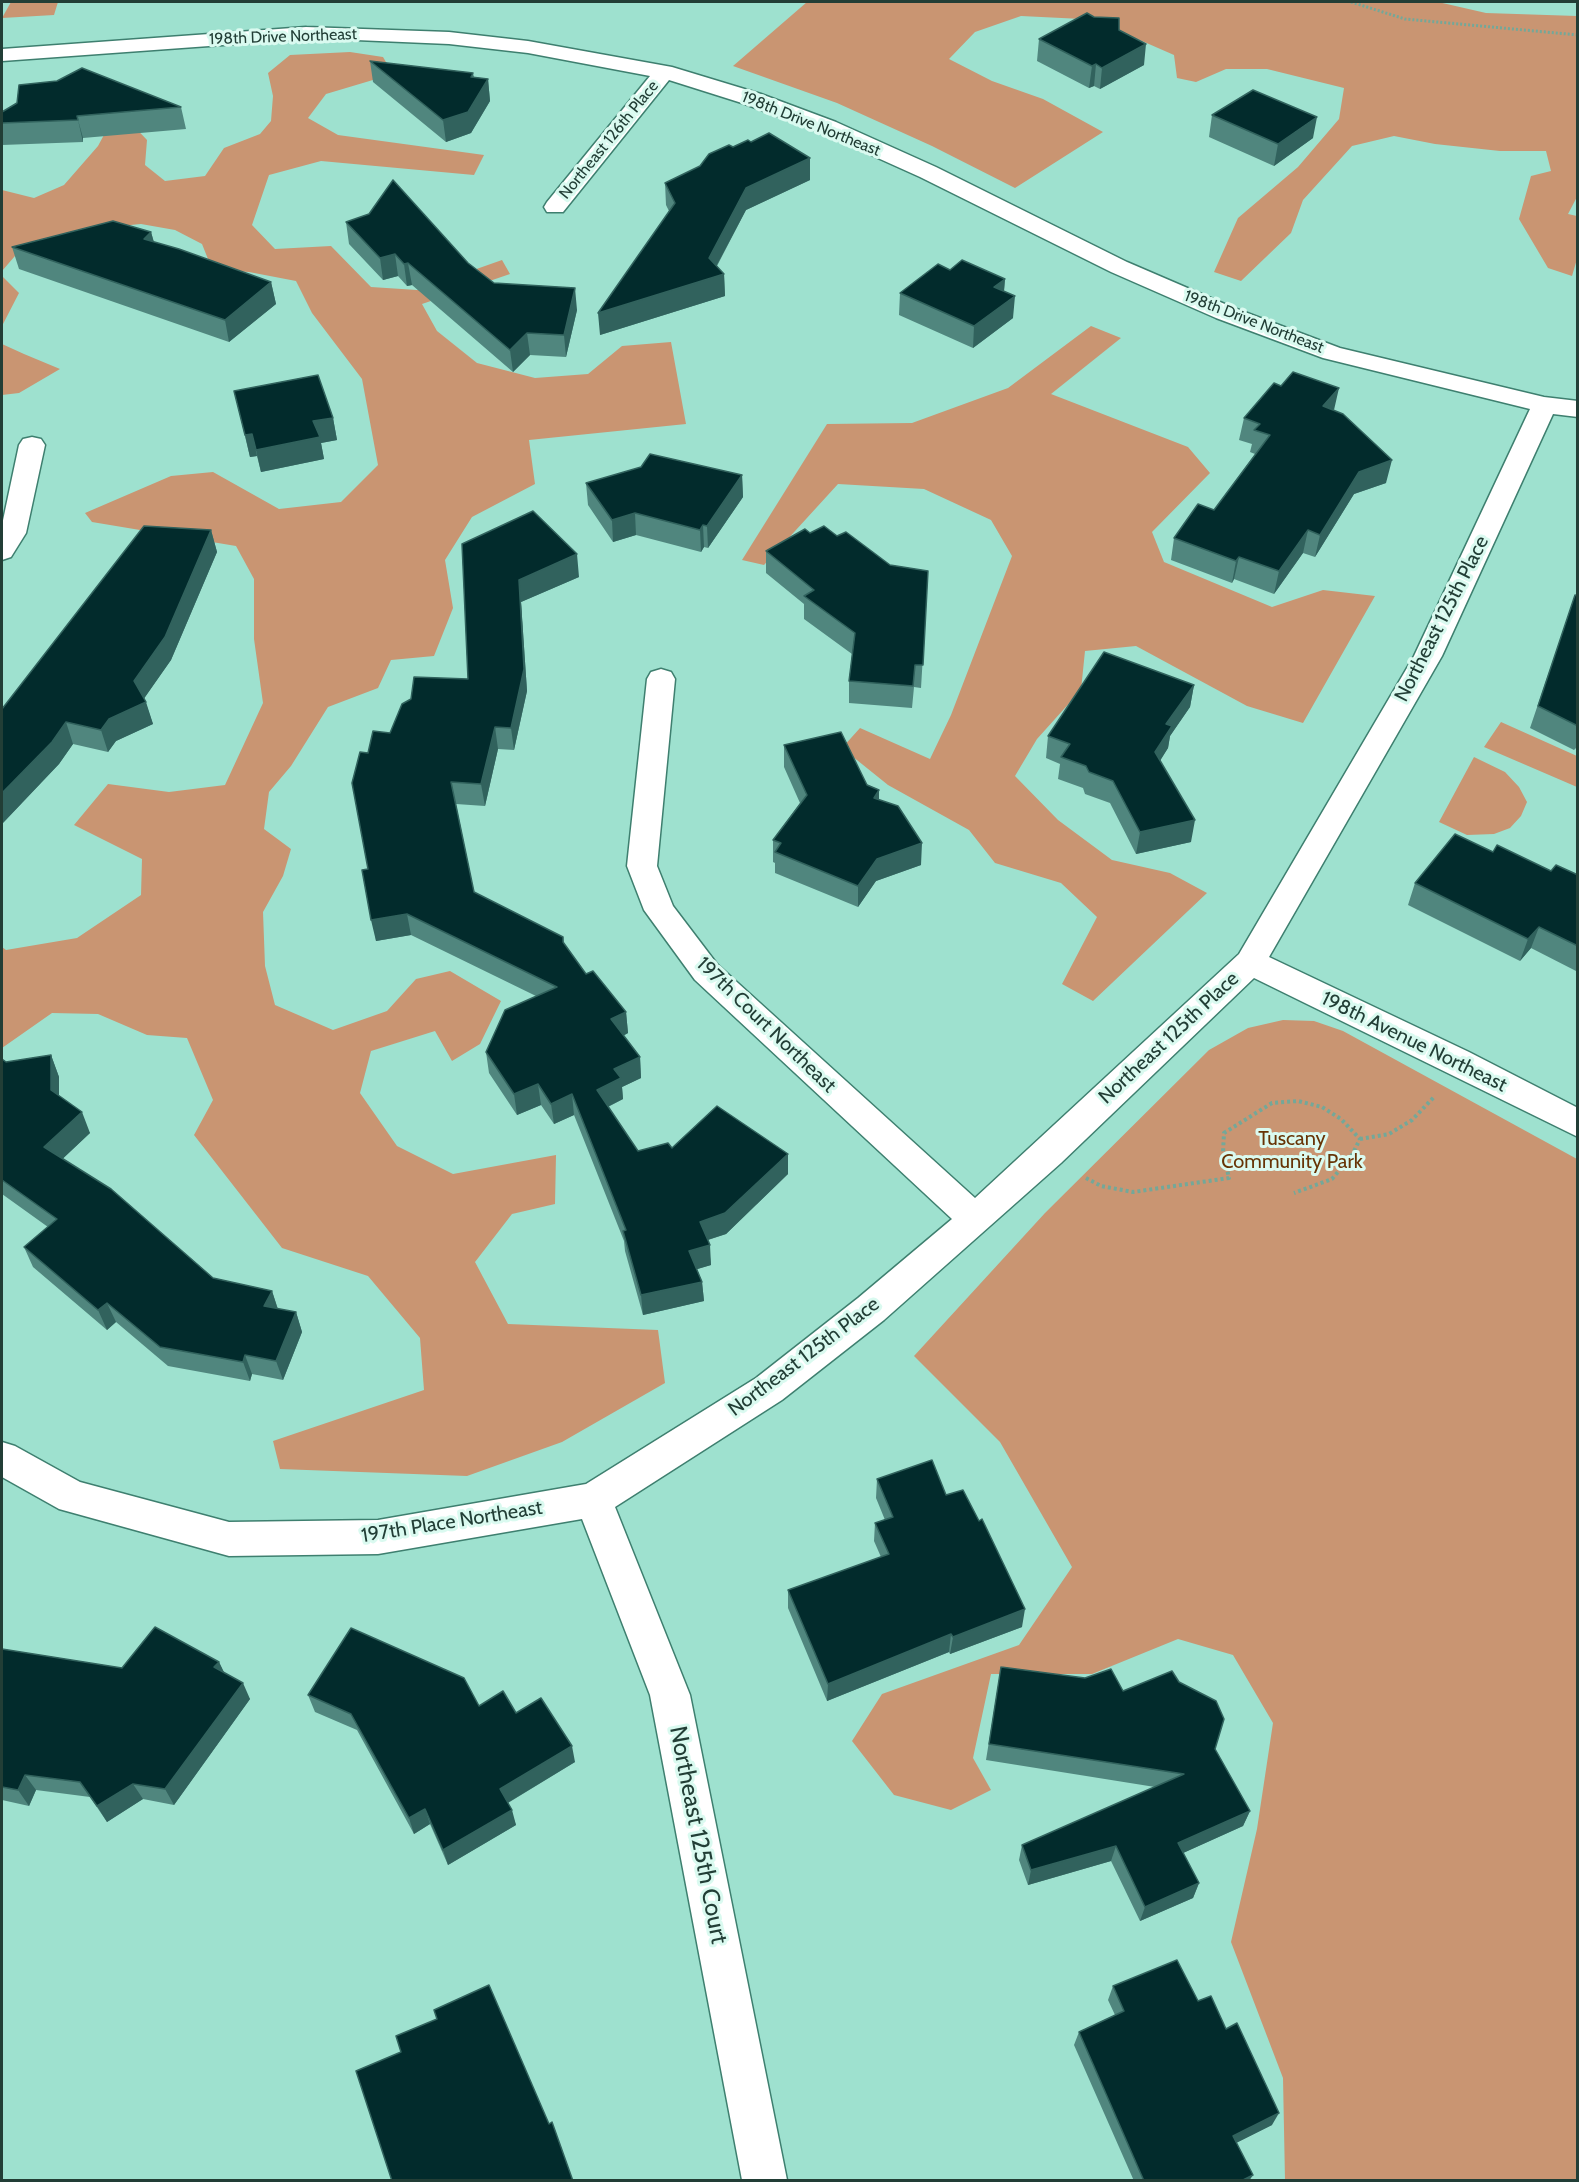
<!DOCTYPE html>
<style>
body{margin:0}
#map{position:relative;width:1579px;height:2182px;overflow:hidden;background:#9ee1cf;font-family:Cabin,sans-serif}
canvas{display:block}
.frame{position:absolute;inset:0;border:3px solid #223e36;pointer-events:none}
</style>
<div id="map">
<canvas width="1579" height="2182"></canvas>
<div class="frame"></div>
</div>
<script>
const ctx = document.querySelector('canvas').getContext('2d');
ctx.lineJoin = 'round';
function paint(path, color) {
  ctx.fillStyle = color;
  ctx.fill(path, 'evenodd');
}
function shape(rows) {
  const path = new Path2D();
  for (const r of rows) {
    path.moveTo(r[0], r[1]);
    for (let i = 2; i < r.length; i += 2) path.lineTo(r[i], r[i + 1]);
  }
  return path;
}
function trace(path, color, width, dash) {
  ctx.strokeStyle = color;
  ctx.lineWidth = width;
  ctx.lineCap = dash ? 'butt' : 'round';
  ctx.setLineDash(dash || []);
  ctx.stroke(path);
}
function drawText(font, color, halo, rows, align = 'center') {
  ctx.font = font + ' Cabin,sans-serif';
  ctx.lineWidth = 6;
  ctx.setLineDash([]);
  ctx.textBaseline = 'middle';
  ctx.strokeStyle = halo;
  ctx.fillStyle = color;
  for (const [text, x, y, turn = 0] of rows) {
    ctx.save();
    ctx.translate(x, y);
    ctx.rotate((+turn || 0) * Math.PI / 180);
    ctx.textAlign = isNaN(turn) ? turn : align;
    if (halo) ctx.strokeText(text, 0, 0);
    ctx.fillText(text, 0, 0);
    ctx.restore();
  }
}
paint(shape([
 [11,2,58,2,54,15,2,18],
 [807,2,1438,2,1486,13,1577,16,1578,195,1568,214,1577,216,1577,259,1572,276,1548,268,1519,219,1531,176,1551,171,1546,151,1500,151,1435,144,1394,136,1352,146,1303,200,1291,233,1241,281,1214,272,1238,218,1298,167,1339,119,1344,88,1267,69,1226,69,1196,82,1177,78,1174,55,1126,34,1082,19,1021,16,975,32,949,59,992,81,1043,99,1103,132,1015,188,932,146,837,103,733,66],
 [350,52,383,57,393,74,326,94,308,118,338,135,484,155,474,175,321,161,269,175,252,225,275,249,331,246,371,287,417,290,502,260,510,274,422,304,437,331,477,363,535,378,588,374,622,346,671,342,686,424,529,440,535,484,472,517,445,560,453,608,434,656,391,660,378,688,328,707,291,766,269,792,264,829,291,849,283,876,263,912,265,966,275,1005,333,1030,387,1011,416,979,450,971,501,1001,480,1044,452,1061,435,1031,371,1051,360,1093,397,1146,453,1174,556,1155,555,1204,512,1214,475,1262,508,1324,658,1330,665,1383,562,1442,467,1476,280,1469,273,1441,424,1390,420,1338,368,1276,282,1248,194,1135,213,1100,187,1038,147,1035,98,1014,52,1013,2,1048,2,947,6,950,77,938,141,895,142,859,74,825,108,784,169,792,225,785,263,703,254,639,254,579,236,546,92,522,85,513,171,476,213,472,279,509,341,502,378,465,362,379,312,313,296,281,249,272,212,269,202,244,175,230,141,224,77,230,21,249,2,271,2,190,34,198,64,185,98,146,112,120,127,119,147,140,145,165,165,181,205,176,224,148,260,134,271,121,273,96,268,73,290,55],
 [2,276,19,293,2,326],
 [1091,326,1121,338,1051,394,1188,447,1210,473,1152,532,1164,562,1272,607,1323,590,1375,596,1303,723,1247,706,1136,646,1085,651,1081,690,1037,739,1015,776,1058,820,1112,860,1170,873,1207,893,1093,1001,1062,984,1097,917,1061,883,995,863,969,830,888,785,842,748,860,728,930,759,951,715,1012,556,991,520,924,489,838,484,764,565,742,560,827,424,912,423,1008,388],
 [2,344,24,354,60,369,19,393,2,395],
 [1501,722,1577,756,1577,787,1484,747],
 [1474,757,1505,772,1519,787,1527,802,1521,816,1510,828,1494,834,1467,835,1439,822],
 [1283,1020,1314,1021,1343,1031,1577,1159,1577,2180,1285,2180,1283,2078,1231,1942,1257,1829,1273,1723,1233,1655,1178,1639,1092,1674,991,1674,973,1758,991,1790,951,1810,894,1795,852,1741,882,1694,1019,1645,1072,1567,1000,1442,914,1356,1045,1213,1209,1050,1248,1028]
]), '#c99572');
const minor = shape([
 [306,27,449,32,528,41,672,67,761,94,836,122,936,167,1127,262,1234,308,1340,348,1544,397,1578,401,1578,417,1553,414,1442,656,1269,957,1469,1052,1578,1108,1578,1137,1254,978,1061,1163,884,1320,782,1400,615,1507,690,1695,787,2180,742,2180,650,1695,582,1519,378,1554,229,1556,59,1509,2,1477,2,1442,15,1446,80,1482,229,1522,378,1520,586,1484,756,1378,858,1298,952,1219,695,980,644,910,627,866,647,679,651,672,661,669,671,672,675,679,657,866,673,906,717,964,975,1198,1239,954,1414,656,1530,409,1323,358,1216,318,1111,272,920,177,820,132,745,104,669,80,563,212,547,212,544,207,547,202,650,76,528,53,449,44,356,40,306,39,2,61,2,49,306,27],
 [32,437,41,439,45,445,26,533,11,557,2,560,2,525,19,445,23,439,32,437]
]);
trace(minor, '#3e7f6f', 3);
trace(shape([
 [1351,2,1405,19,1578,35]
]), '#73a899', 3, [2, 2]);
trace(shape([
 [1360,1139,1389,1134,1412,1120,1434,1097],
 [1086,1178,1101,1186,1133,1192,1229,1178,1223,1152,1224,1133,1272,1103,1298,1101,1322,1107,1341,1119,1360,1139,1352,1155,1332,1179,1294,1193]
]), '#73a899', 4, [3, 3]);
paint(minor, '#fff');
paint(shape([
 [1119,30,1144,65,1100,89,1094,86,1089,88,1037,61,1039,39],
 [370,61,473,73,474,77,488,79,490,101,471,133,446,142,373,82],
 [181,107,186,129,83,138,83,142,2,145,2,112],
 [1212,115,1313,138,1274,166,1209,137],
 [751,142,810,158,810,180,746,210,717,266,724,274,725,296,600,335,669,211,666,205,665,183],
 [346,222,494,283,577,310,566,357,530,355,513,372,412,285,407,286,398,276,383,280,349,244],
 [151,232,154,242,271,282,276,304,229,342,19,269,12,247],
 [950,270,1005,279,1004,292,1013,318,973,348,899,315,900,293],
 [234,391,333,418,337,440,321,443,324,459,261,472,257,456,250,457],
 [1333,411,1386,483,1354,494,1315,557,1303,553,1274,594,1234,579,1232,583,1171,560,1174,538,1214,510,1255,454,1250,452,1252,444,1239,440,1244,418],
 [742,475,743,497,708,548,704,547,701,552,636,535,613,542,588,505,586,483],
 [211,530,217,552,171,660,144,698,153,724,116,741,108,752,73,744,59,764,2,824,2,709],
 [810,533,837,536,890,565,928,571,921,688,914,687,912,708,849,703,849,681,852,654,804,619,804,604,766,573,766,551],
 [462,544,579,577,521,602,527,691,514,750,498,749,485,806,456,804,474,892,563,937,564,943,586,974,626,1012,628,1033,623,1036,640,1057,641,1078,622,1087,623,1099,608,1107,638,1151,672,1148,788,1154,788,1174,726,1234,708,1240,711,1265,697,1269,702,1282,704,1301,643,1315,625,1251,624,1241,574,1115,554,1124,541,1105,517,1115,489,1073,486,1052,536,996,411,935,376,941,368,869,368,753,390,733,468,679],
 [1578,591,1578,746,1574,750,1530,728,1575,595,1576,595],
 [1194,685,1190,707,1170,736,1168,748,1160,760,1191,842,1136,854,1110,803,1085,794,1083,788,1058,779,1060,764,1046,758,1048,736],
 [784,745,879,790,879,800,921,865,876,881,858,907,775,873,775,863,773,862,773,840,800,803,784,767],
 [1551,871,1578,875,1578,972,1531,948,1520,961,1408,905,1415,883],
 [51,1055,59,1077,59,1096,90,1133,62,1159,213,1278,272,1291,278,1309,296,1312,302,1332,283,1380,252,1374,250,1381,168,1366,116,1322,107,1330,33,1267,24,1247,48,1227,2,1194,2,1059,6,1062],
 [877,1479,946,1495,1022,1627,950,1654,949,1652,827,1701,788,1608,788,1590,881,1557,874,1541,875,1523,885,1520,876,1498],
 [2,1649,122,1668,219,1662,224,1672,250,1699,174,1805,143,1799,107,1822,90,1797,36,1790,29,1806,2,1800],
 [1001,1667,1123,1691,1215,1749,1250,1811,1243,1826,1183,1853,1199,1883,1193,1898,1140,1921,1111,1861,1028,1885,1019,1860,1022,1845,1155,1787,986,1760],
 [308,1695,479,1706,575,1762,508,1803,516,1825,448,1865,430,1824,414,1834,357,1730,315,1712],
 [1113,1986,1198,2001,1272,2125,1236,2143,1249,2181,1134,2181,1074,2045,1079,2032,1115,2015,1108,2000]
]), '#50867e');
paint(shape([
 [1146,44,1144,65,1100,89,1102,68],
 [1096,64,1094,86,1089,88,1092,66],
 [488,79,490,101,471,133,446,142,443,120],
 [77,116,83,138,83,142,78,120],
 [1317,117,1313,138,1274,166,1278,144],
 [810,158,810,180,746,210,710,278,724,274,725,296,600,335,598,313,709,258,746,188],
 [151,232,157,254,144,239],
 [395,254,398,276,383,280,380,258],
 [408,263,412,285,407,286,404,264],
 [1005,279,1003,301,994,287],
 [271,282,276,304,229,342,225,320],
 [575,288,577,310,566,357,564,335],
 [1015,296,1013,318,973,348,974,326],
 [527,333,530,355,513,372,510,350],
 [1339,388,1334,410,1323,406],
 [333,418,337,440,321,443,324,459,261,472,256,450,313,421],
 [252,434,257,456,250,457,245,435],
 [1392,460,1386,483,1354,494,1315,557,1320,535,1359,472],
 [742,475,743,497,708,548,707,526],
 [635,513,636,535,613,542,612,520],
 [703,525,704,547,701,552,700,530],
 [211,530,217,552,171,660,141,703,134,681],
 [1308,530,1303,553,1274,594,1279,571],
 [577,554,579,577,521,602,527,691,514,750,511,728,519,580],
 [1239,557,1234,579,1232,583,1236,561],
 [1194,685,1190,707,1170,736,1168,748,1152,774,1155,752,1166,724],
 [146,702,153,724,116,741,108,752,101,730,109,719],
 [66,722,73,744,59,764,2,824,2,793],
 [495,727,498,749,485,806,481,784],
 [879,790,879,812,874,798],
 [1195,820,1191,842,1136,854,1140,832],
 [922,843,921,865,876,881,858,907,858,886,877,859],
 [407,914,411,935,376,941,371,920],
 [1539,927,1531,948,1520,961,1528,939],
 [626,1012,628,1033,613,1041,611,1019],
 [51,1055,59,1077,59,1111,51,1090],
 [640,1057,641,1078,622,1087,623,1099,599,1111,597,1090,614,1069],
 [538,1084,541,1105,517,1115,514,1094],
 [572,1094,574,1115,554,1124,551,1104],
 [82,1112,90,1133,53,1168,44,1147],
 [788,1154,788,1174,726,1234,701,1242,700,1222],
 [710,1245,711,1265,691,1271,689,1251],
 [702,1282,704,1301,643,1315,641,1295],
 [272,1291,278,1310,264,1306],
 [107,1303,116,1322,107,1330,98,1310],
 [296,1312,302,1332,283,1380,276,1361],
 [245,1355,252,1374,250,1381,243,1362],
 [1025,1609,1022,1627,950,1654,953,1637],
 [951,1634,949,1652,827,1701,828,1684],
 [219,1662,227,1679,214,1667],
 [243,1683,250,1699,174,1805,165,1789],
 [572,1746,575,1762,504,1805,500,1789],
 [25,1775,36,1790,29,1806,18,1790],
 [133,1784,143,1799,107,1822,97,1806],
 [425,1809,430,1824,414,1834,409,1818],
 [512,1810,516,1825,448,1865,443,1850],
 [1250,1811,1243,1826,1172,1858,1178,1843],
 [1116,1846,1111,1861,1028,1885,1031,1870],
 [1199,1883,1193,1898,1140,1921,1145,1907],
 [1279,2113,1272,2125,1226,2148,1233,2136],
 [1253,2175,1249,2181,1241,2181]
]), '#31625d');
const building = shape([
 [1087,13,1094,17,1119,18,1119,30,1146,44,1102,68,1096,64,1092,66,1039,39,1087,13],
 [370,61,473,73,471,77,488,79,468,112,443,120,370,61],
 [82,68,181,107,77,116,78,120,2,123,2,112,17,103,19,85,57,81,82,68],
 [1253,90,1317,117,1278,144,1212,115,1253,90],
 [769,133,810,158,746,188,709,258,724,274,598,313,675,203,665,183,700,166,709,154,729,145,733,147,748,140,751,142,769,133],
 [393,180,468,263,494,283,575,288,564,335,527,333,510,350,408,263,404,264,395,254,380,258,346,222,369,214,393,180],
 [113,221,151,232,144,239,179,249,271,282,225,320,12,247,113,221],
 [962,260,1005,279,994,287,1015,296,974,326,900,293,938,264,950,270,962,260],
 [1293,372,1339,388,1323,406,1343,414,1392,460,1359,472,1320,535,1308,530,1279,571,1239,557,1236,561,1174,538,1198,504,1214,510,1270,435,1254,430,1260,424,1244,418,1274,383,1281,386,1293,372],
 [318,375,333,418,313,421,320,437,256,450,252,434,245,435,234,391,318,375],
 [650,454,742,475,707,526,703,525,700,530,635,513,612,520,586,483,641,467,650,454],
 [533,511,577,554,519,580,524,669,511,728,495,727,481,784,451,782,474,892,563,937,563,942,586,974,593,971,626,1012,611,1019,640,1057,614,1069,621,1078,597,1090,638,1151,668,1143,672,1148,717,1106,788,1154,725,1213,700,1222,710,1245,689,1251,702,1282,641,1295,623,1231,626,1230,572,1094,551,1104,538,1084,514,1094,486,1052,505,1010,557,987,407,914,371,920,362,870,368,869,352,783,360,752,368,753,373,731,390,733,402,704,411,699,414,677,468,679,462,544,533,511],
 [144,526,211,530,165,637,134,681,146,702,109,719,101,730,66,722,52,742,2,793,2,709,144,526],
 [824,526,837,536,846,532,890,565,928,571,923,665,915,665,913,686,849,681,855,633,804,596,814,590,766,551,805,529,810,533,824,526],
 [1575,595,1578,596,1578,726,1538,706,1575,595],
 [1104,652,1194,685,1166,724,1172,726,1155,752,1195,820,1140,832,1113,781,1089,772,1086,766,1061,757,1070,744,1048,736,1104,652],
 [841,732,867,785,879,790,874,798,898,806,922,843,877,859,858,886,775,852,781,843,773,840,807,795,784,745,841,732],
 [1455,834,1493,852,1497,845,1551,871,1556,865,1578,875,1578,946,1539,927,1528,939,1415,883,1455,834],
 [51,1055,51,1090,82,1112,44,1147,111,1189,213,1278,272,1291,264,1306,296,1312,276,1361,245,1355,243,1362,160,1347,107,1303,98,1310,24,1247,57,1219,2,1180,2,1059,6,1062,51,1055],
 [932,1460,946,1495,963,1490,979,1521,982,1519,1025,1609,953,1637,951,1634,828,1684,788,1590,889,1554,875,1523,893,1517,877,1479,932,1460],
 [155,1627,219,1662,214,1667,243,1683,165,1789,133,1784,97,1806,80,1782,25,1775,18,1790,2,1787,2,1649,122,1668,155,1627],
 [351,1628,464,1678,479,1706,503,1691,516,1713,541,1698,572,1746,500,1789,512,1810,443,1850,425,1809,409,1818,351,1714,308,1695,351,1628],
 [1001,1667,1085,1678,1111,1669,1123,1691,1172,1671,1179,1682,1216,1701,1224,1719,1215,1749,1250,1811,1178,1843,1199,1883,1145,1907,1116,1846,1031,1870,1022,1845,1184,1774,989,1744,1001,1667],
 [1177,1960,1198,2001,1211,1996,1226,2029,1237,2023,1279,2113,1233,2136,1253,2175,1241,2181,1144,2181,1079,2032,1124,2011,1113,1986,1177,1960],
 [489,1985,549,2124,552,2122,573,2181,392,2181,356,2071,401,2052,396,2036,437,2019,434,2010,489,1985]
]);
paint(building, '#022b2c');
trace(building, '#31625d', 1.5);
drawText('16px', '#223e36', '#dafaf0', [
 ["198th Drive Northeast",283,37,-2],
 ["198th Drive Northeast",811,124,22],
 ["Northeast 126th Place",609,140,-51],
 ["198th Drive Northeast",1254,322,21]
]);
drawText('20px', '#223e36', '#dafaf0', [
 ["Northeast 125th Place",1442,619,-63],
 ["197th Court Northeast",766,1025,44],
 ["Northeast 125th Place",1169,1038,-43],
 ["198th Avenue Northeast",1414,1042,26],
 ["Northeast 125th Place",804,1357,-37],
 ["197th Place Northeast",452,1522,-9]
]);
drawText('20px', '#673406', '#dafaf0', [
 ["Tuscany",1292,1139],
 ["Community Park",1292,1162]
]);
drawText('24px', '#223e36', '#dafaf0', [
 ["Northeast 125th Court",698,1835,79]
]);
</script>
